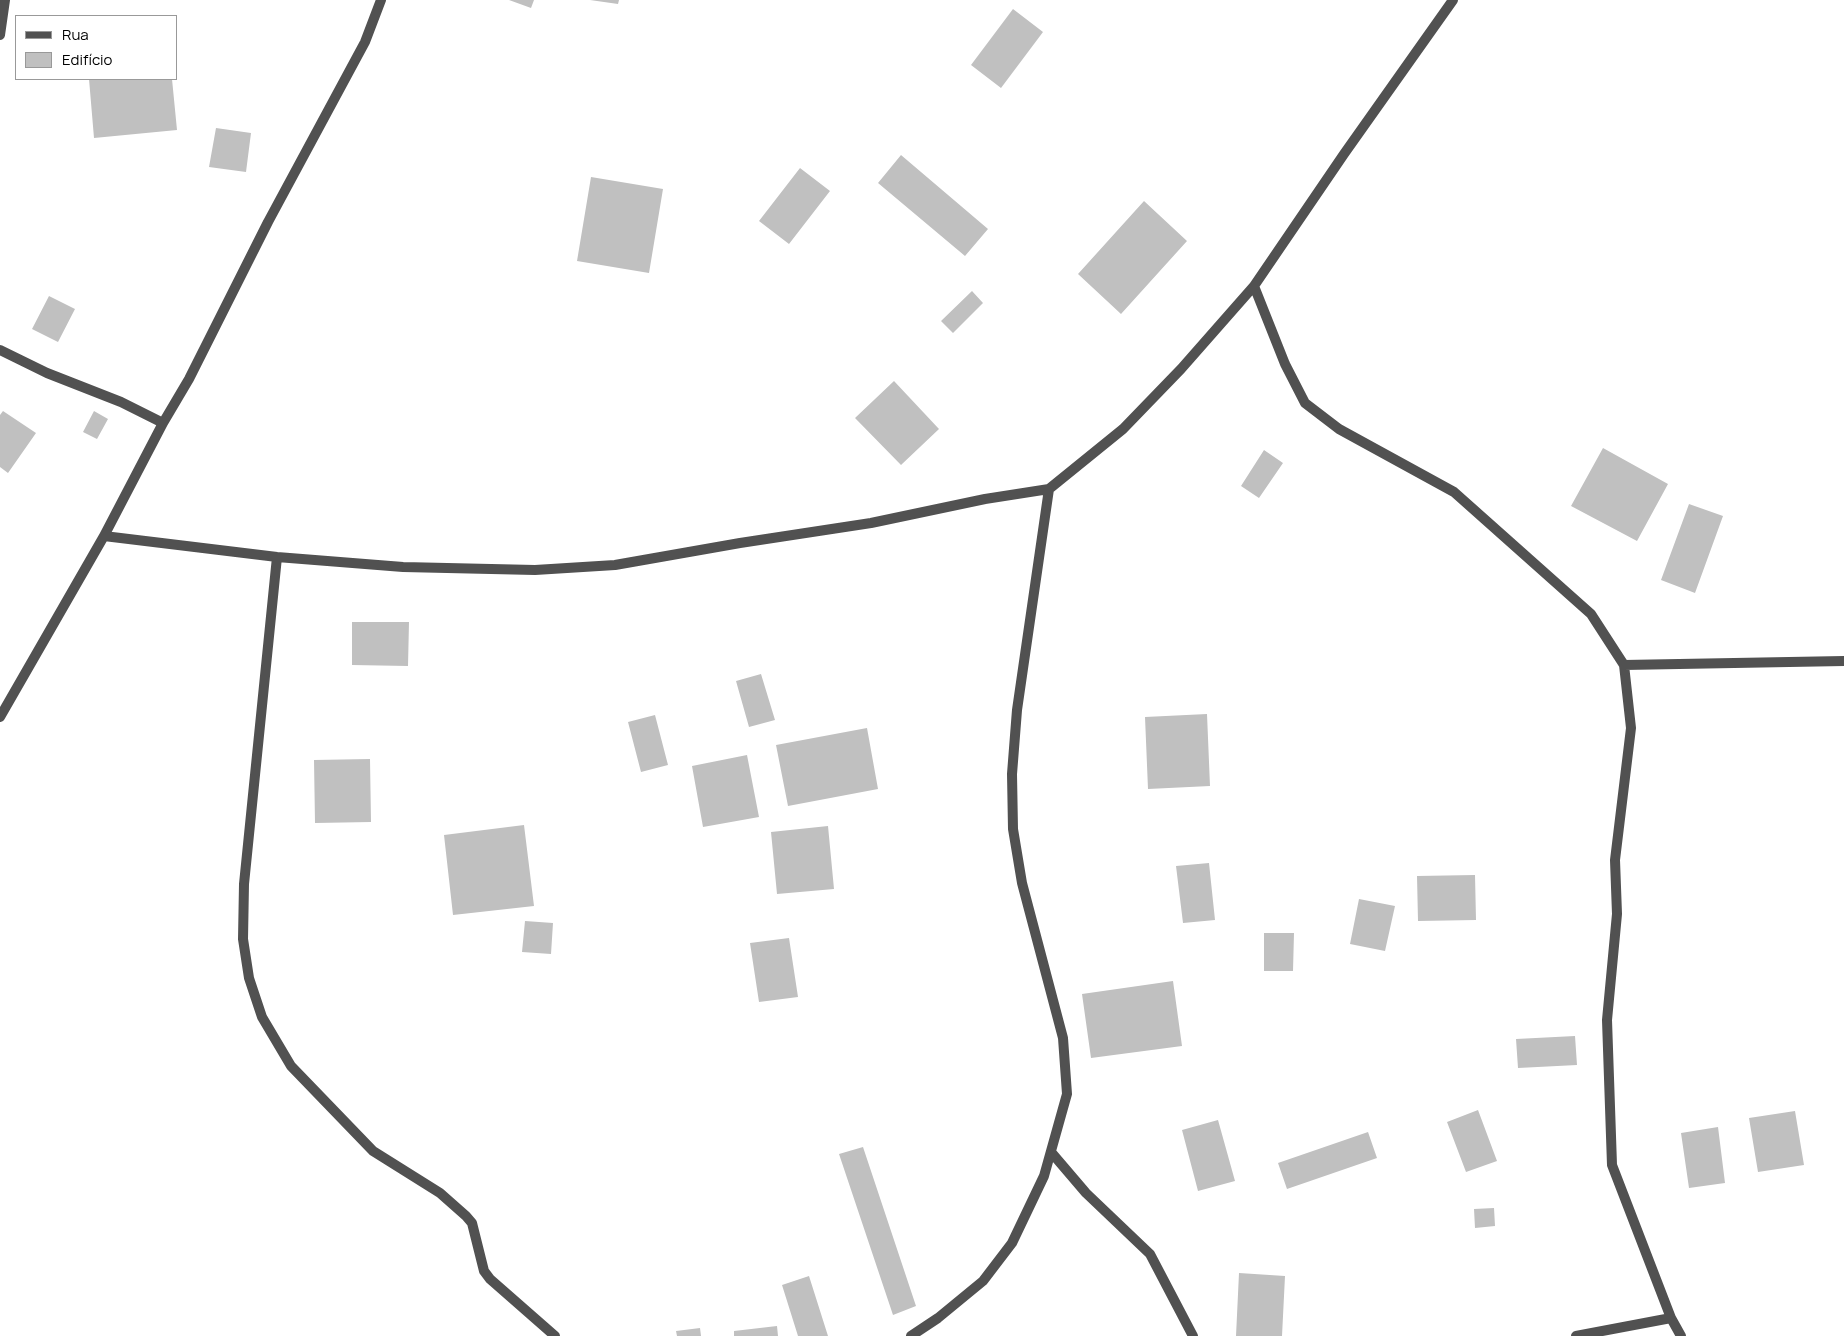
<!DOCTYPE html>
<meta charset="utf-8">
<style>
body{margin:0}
#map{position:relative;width:1844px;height:1336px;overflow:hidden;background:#fff;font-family:Manrope,sans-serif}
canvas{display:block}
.legend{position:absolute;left:15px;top:15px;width:162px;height:65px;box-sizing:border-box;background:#fff;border:1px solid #999;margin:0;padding:6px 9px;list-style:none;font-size:15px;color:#000}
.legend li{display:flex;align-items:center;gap:10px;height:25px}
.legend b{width:25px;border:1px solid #999}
</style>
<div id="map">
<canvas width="1844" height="1336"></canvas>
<ul class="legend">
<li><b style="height:6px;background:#515151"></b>Rua</li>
<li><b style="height:14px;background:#c0c0c0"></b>Edifício</li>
</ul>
</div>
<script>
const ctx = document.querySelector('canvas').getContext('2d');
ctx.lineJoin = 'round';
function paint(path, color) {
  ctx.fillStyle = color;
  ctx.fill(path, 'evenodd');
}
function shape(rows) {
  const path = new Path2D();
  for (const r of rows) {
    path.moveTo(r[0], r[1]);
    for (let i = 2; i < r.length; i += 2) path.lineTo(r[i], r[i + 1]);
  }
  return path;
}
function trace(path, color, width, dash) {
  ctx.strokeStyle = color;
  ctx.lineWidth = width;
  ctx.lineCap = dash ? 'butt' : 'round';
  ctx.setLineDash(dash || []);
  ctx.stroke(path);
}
paint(shape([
 [509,0,534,0,531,8],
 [590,0,619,0,618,4],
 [1013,9,1043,32,1001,88,971,65],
 [89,79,172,79,177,130,94,138],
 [216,128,251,133,246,172,209,167],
 [901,155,988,229,965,256,878,183],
 [800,168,830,191,789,244,759,221],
 [591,177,663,189,649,273,577,261],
 [1144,201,1187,241,1121,314,1078,274],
 [972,291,983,303,953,333,941,321],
 [49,296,75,309,58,342,32,329],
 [894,381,939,429,901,465,855,418],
 [3,411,36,433,8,473,0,467,0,415],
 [94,411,108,419,97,439,83,432],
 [1603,448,1668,484,1637,541,1571,506],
 [1264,450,1283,463,1259,498,1241,486],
 [1689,504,1723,516,1695,593,1661,580],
 [352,622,409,622,408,666,352,665],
 [761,674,775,720,749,727,736,681],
 [1207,714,1210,786,1148,789,1145,717],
 [655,715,668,765,641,772,628,722],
 [867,728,878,789,788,806,776,745],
 [747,755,759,817,703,827,692,766],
 [370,759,371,822,315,823,314,760],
 [524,825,534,906,453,915,444,835],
 [828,826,834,889,777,894,771,832],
 [1209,863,1215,920,1183,923,1176,866],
 [1475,875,1476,920,1418,921,1417,876],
 [1359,899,1395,906,1385,951,1350,944],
 [525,921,553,923,551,954,522,952],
 [1264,933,1294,933,1293,971,1264,971],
 [789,938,798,997,759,1002,750,943],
 [1173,981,1182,1046,1091,1058,1082,994],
 [1575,1036,1577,1065,1518,1068,1516,1039],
 [1478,1110,1497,1161,1466,1172,1447,1122],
 [1795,1111,1804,1165,1758,1172,1749,1118],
 [1218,1120,1235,1181,1198,1191,1182,1130],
 [1718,1127,1725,1183,1689,1188,1681,1133],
 [1368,1132,1377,1158,1287,1189,1278,1163],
 [863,1147,916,1306,893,1315,839,1154],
 [1494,1208,1495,1226,1475,1228,1474,1209],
 [1239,1273,1285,1276,1282,1336,1236,1336],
 [809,1276,828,1336,798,1336,782,1285],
 [777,1326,778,1336,734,1336,734,1331],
 [700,1328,701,1336,677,1336,676,1331]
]), '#c0c0c0');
trace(shape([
 [0,35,5,0],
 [1254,286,1285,364,1305,403,1339,429,1454,492,1591,614,1624,665,1631,728,1615,860,1617,914,1607,1020,1612,1165,1671,1318,1681,1336],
 [0,350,47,373,121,402,163,423],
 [104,536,277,557,403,567,535,570,615,565,740,543,871,523,985,499,1049,489,1123,429,1181,369,1254,286,1344,154,1453,0],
 [277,557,244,884,243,939,249,978,262,1017,291,1066,373,1151,440,1193,466,1216,472,1223,484,1271,490,1279,555,1336],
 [1624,665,1844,661],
 [0,717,104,536,163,423,189,379,268,222,365,42,381,0],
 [1051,1152,1086,1193,1150,1254,1193,1336],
 [911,1336,938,1318,983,1281,1012,1243,1044,1176,1067,1094,1063,1038,1022,883,1013,829,1012,774,1017,710,1049,489],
 [1576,1336,1671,1318]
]), '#515151', 10);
</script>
